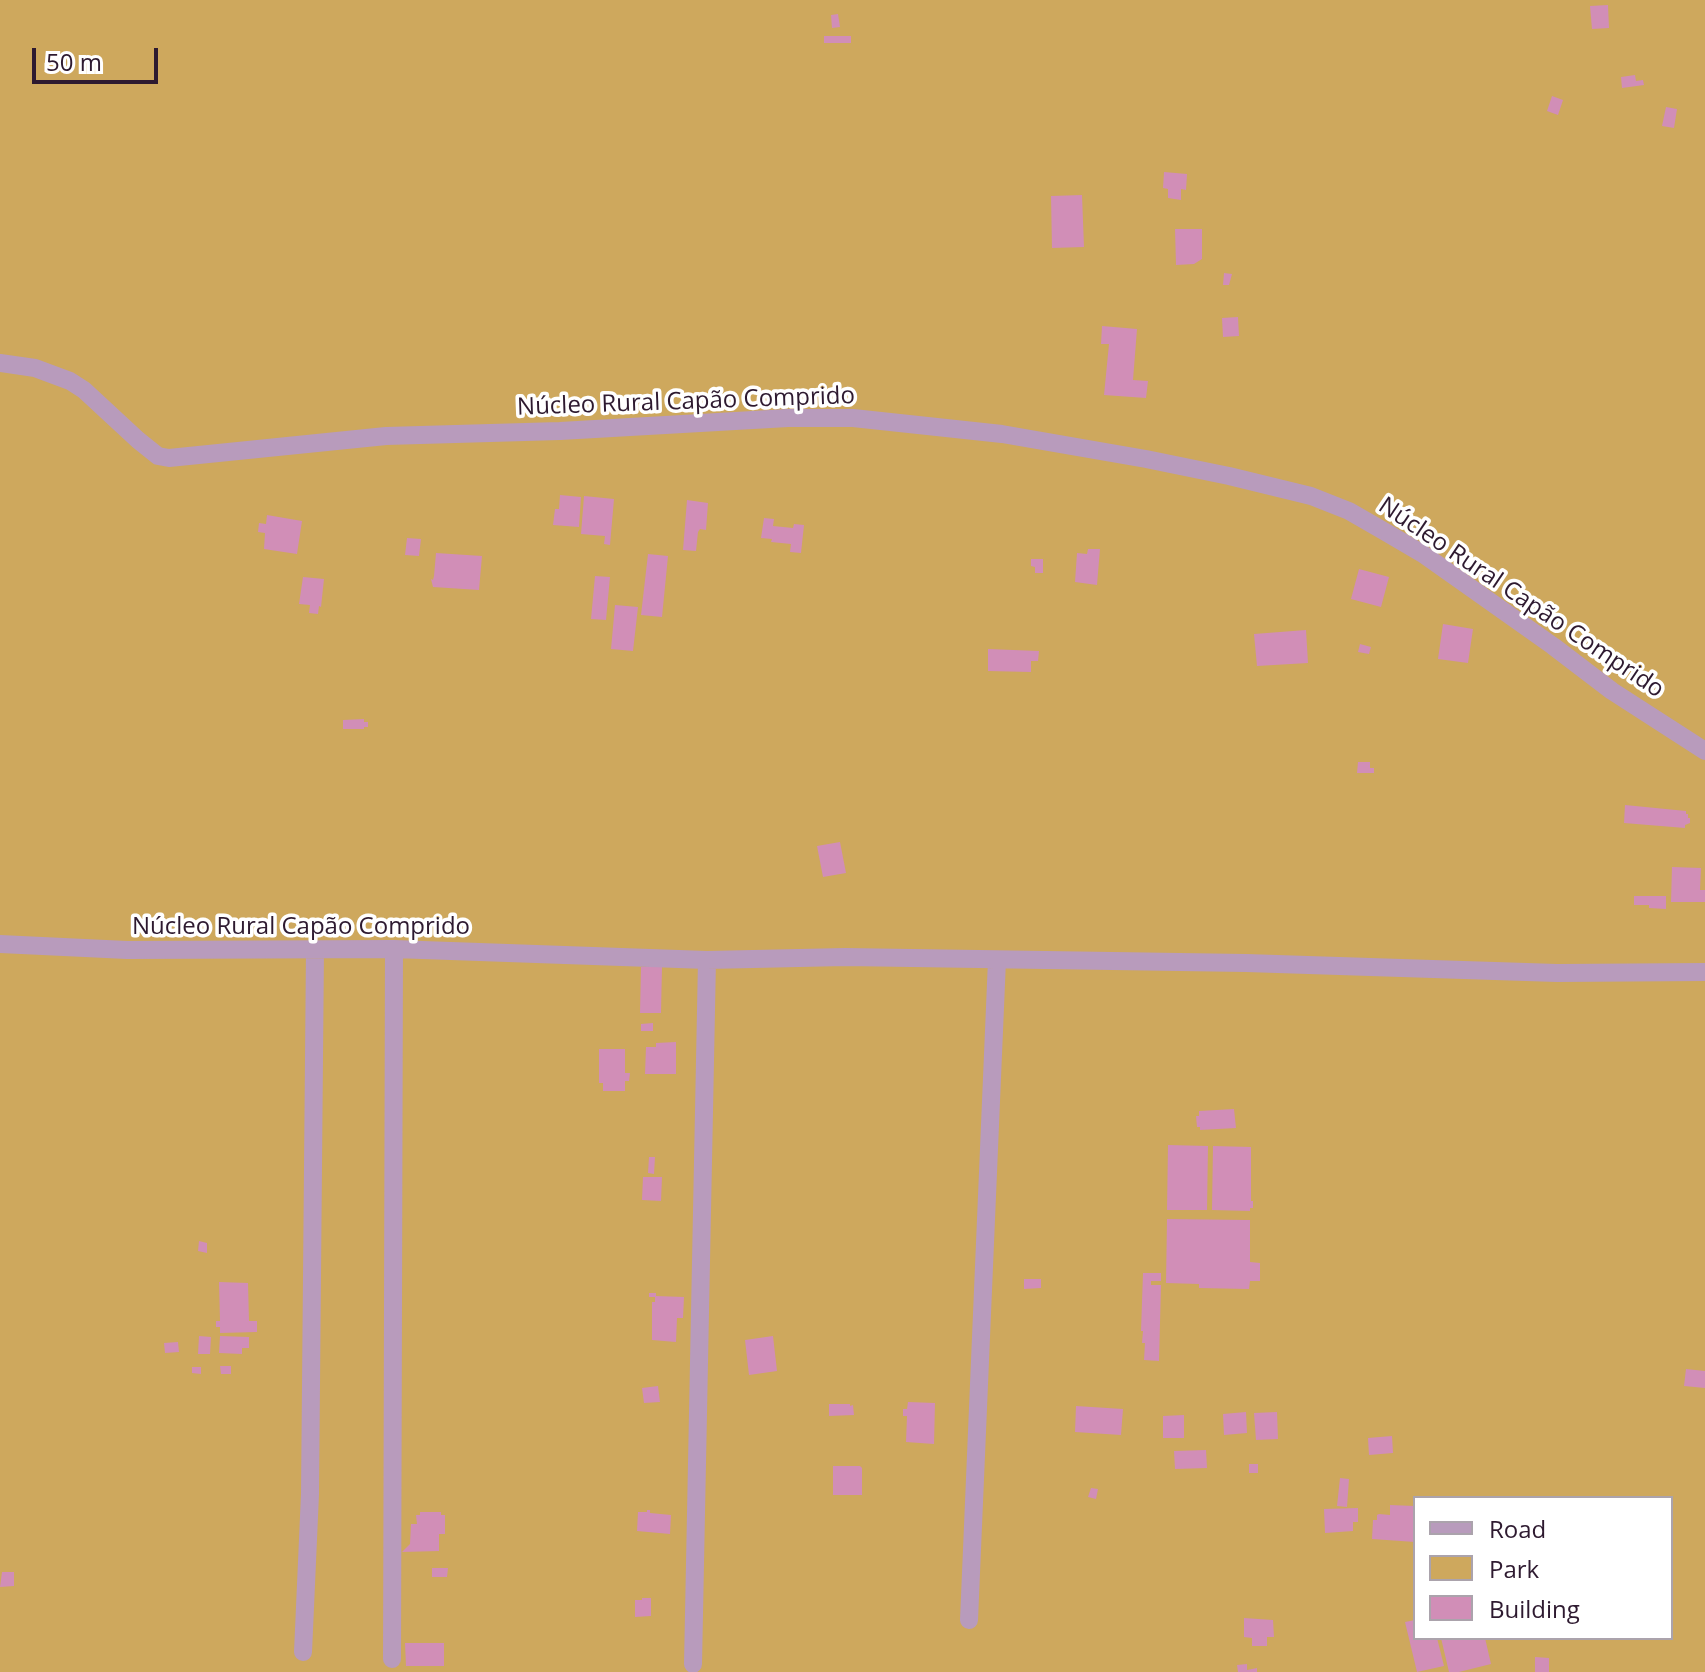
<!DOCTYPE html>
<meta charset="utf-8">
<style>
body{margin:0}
#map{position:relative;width:1705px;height:1672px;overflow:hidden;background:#f4d4f8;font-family:"Open Sans",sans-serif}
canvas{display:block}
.legend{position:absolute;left:1413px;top:1496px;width:260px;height:144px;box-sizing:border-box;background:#fff;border:2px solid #aba3ac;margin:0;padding:10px 14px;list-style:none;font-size:24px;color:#2e1a30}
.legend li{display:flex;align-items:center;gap:16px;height:40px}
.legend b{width:40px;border:2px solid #aba3ac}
.scale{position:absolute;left:32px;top:48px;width:126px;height:36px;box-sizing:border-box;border:4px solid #2e1a30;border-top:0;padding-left:10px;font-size:24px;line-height:28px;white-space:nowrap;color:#2e1a30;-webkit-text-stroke:6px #fff;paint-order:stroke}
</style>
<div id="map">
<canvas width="1705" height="1672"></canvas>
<ul class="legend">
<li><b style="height:10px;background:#b89bbc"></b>Road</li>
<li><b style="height:22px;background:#cea85d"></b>Park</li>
<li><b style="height:22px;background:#d18eb7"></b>Building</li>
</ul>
<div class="scale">50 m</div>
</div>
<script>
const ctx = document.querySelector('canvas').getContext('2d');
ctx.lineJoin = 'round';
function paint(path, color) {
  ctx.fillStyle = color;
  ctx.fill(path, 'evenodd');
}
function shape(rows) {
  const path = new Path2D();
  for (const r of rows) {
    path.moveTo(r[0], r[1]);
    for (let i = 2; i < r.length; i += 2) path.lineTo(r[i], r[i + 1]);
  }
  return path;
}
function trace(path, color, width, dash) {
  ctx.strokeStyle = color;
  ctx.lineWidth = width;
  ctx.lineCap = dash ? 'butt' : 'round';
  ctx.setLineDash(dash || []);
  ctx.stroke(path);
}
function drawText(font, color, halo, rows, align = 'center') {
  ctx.font = font + ' "Open Sans",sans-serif';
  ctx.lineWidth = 7;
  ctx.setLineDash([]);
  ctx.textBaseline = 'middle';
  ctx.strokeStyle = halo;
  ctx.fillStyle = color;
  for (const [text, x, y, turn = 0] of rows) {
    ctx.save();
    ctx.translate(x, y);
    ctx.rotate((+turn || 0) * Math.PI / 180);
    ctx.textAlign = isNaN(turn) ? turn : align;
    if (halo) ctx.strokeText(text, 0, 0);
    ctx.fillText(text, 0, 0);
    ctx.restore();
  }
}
paint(shape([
 [0,0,1705,0,1705,1672,0,1672],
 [1415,1498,1671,1498,1671,1638,1415,1638]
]), '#cea85d');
paint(shape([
 [1608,5,1609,28,1592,29,1590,6],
 [838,14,840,27,832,28,831,15],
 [824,36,851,36,851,43,824,43],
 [1635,75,1636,81,1643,80,1644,85,1622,88,1621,77],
 [1552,96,1563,100,1558,115,1547,111],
 [1666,107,1677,109,1674,128,1662,126],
 [1164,172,1187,174,1186,190,1181,189,1181,200,1168,198,1168,189,1163,188],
 [1082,195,1084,247,1052,248,1051,196],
 [1175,229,1202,229,1202,259,1194,264,1176,265],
 [1224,273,1232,274,1229,285,1223,285],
 [1238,317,1239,336,1223,337,1222,318],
 [1102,326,1137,329,1133,380,1148,381,1146,398,1104,395,1109,344,1101,344],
 [560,495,581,497,579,527,553,525,555,509,559,509],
 [584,496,614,499,610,545,604,544,605,536,581,534],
 [687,500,708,503,706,530,700,529,698,532,696,551,683,550],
 [267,515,302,521,297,554,264,549,265,533,258,532,259,523,266,524],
 [764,518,774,519,773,526,793,528,794,524,804,525,801,553,790,552,791,544,771,542,772,539,761,538],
 [407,538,421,539,419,556,405,555],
 [1088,549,1100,549,1097,585,1075,582,1077,553,1087,554],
 [436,553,482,556,479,590,433,587,431,579,433,580,434,576],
 [648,554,668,556,662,617,641,615],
 [1031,559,1043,559,1043,573,1035,573,1035,567,1031,566],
 [1359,569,1389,577,1381,607,1351,599],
 [595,576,610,577,606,620,591,619],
 [303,577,324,579,321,607,319,606,318,614,309,613,310,605,299,604],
 [615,605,638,607,633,651,611,649],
 [1443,624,1473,629,1468,663,1438,659],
 [1306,630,1308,663,1257,666,1254,634],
 [1360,644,1371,647,1369,654,1358,652],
 [988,649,1039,651,1038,661,1031,661,1031,672,988,671],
 [364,719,364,722,368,722,368,727,364,727,364,729,343,729,343,720],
 [1358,762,1370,762,1370,768,1374,768,1374,773,1357,773],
 [1625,805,1686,811,1686,814,1688,814,1688,818,1690,818,1690,823,1685,825,1685,828,1624,823],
 [840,842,846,873,823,877,817,846],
 [1672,867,1701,868,1700,890,1705,890,1705,902,1671,902],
 [1634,896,1666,896,1666,909,1649,908,1649,905,1634,905],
 [641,967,662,967,661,1013,640,1013],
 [653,1023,653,1031,641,1031,641,1024],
 [676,1042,676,1074,645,1074,646,1047,656,1047,656,1043],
 [599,1049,625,1049,625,1073,630,1073,629,1081,625,1081,625,1091,603,1091,603,1083,599,1083],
 [1234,1109,1236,1128,1200,1130,1200,1127,1197,1127,1196,1116,1199,1116,1199,1111],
 [1168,1145,1208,1146,1207,1210,1167,1210],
 [1213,1146,1251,1147,1251,1201,1253,1201,1253,1208,1250,1208,1250,1211,1212,1210],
 [649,1157,655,1157,654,1174,648,1173],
 [643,1177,662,1177,661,1201,642,1200],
 [1167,1219,1250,1220,1250,1262,1260,1263,1260,1281,1250,1281,1249,1289,1199,1288,1199,1284,1166,1283],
 [199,1241,207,1243,207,1253,198,1251],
 [1143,1273,1161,1273,1161,1281,1151,1281,1151,1285,1161,1285,1159,1361,1144,1360,1145,1343,1142,1343,1143,1331,1141,1331],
 [1024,1279,1041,1279,1041,1288,1024,1289],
 [219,1282,248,1283,249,1321,257,1321,257,1332,220,1333,220,1327,216,1327,216,1321,220,1321],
 [649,1293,656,1293,656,1296,684,1297,683,1318,677,1318,676,1342,652,1340,652,1302,655,1302,655,1297,649,1297],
 [199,1336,211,1337,210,1354,198,1354],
 [220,1336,249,1337,249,1348,242,1348,242,1354,219,1353],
 [773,1336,777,1371,749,1375,745,1340],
 [178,1342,179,1352,165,1353,164,1343],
 [220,1366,231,1366,231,1374,221,1374],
 [192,1367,201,1367,201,1374,192,1373],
 [1686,1369,1705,1371,1705,1388,1684,1386],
 [658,1386,660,1402,644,1403,642,1388],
 [908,1402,935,1403,934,1444,906,1442,907,1416,903,1416,903,1409,907,1409],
 [829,1404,850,1404,850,1406,853,1405,854,1415,829,1416],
 [1076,1406,1123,1409,1121,1435,1075,1432],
 [1246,1412,1247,1433,1224,1435,1223,1414],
 [1277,1412,1278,1439,1256,1440,1254,1413],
 [1184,1415,1184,1438,1163,1438,1163,1416],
 [1392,1436,1393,1453,1369,1455,1368,1438],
 [1206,1450,1207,1468,1175,1469,1174,1451],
 [1249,1464,1258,1464,1258,1473,1249,1473],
 [833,1466,860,1466,862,1468,862,1495,833,1495],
 [1340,1478,1349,1479,1347,1507,1337,1506],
 [1091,1488,1098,1489,1096,1499,1088,1497],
 [1390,1505,1415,1506,1415,1542,1372,1539,1373,1520,1377,1520,1377,1515,1379,1514,1390,1515],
 [1358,1508,1358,1522,1353,1522,1353,1531,1325,1533,1324,1509],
 [647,1510,650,1510,650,1513,671,1515,670,1534,637,1531,638,1512,647,1512],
 [420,1512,441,1512,441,1515,445,1515,445,1534,439,1534,439,1551,402,1552,410,1544,411,1524,417,1524,416,1515,420,1515],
 [432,1568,448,1568,447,1577,432,1577],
 [2,1572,14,1572,14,1586,0,1587],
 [642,1598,651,1598,651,1616,635,1617,635,1600,642,1600],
 [1244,1618,1273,1620,1274,1637,1267,1637,1267,1646,1252,1646,1252,1638,1244,1637],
 [1415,1620,1415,1638,1437,1638,1444,1666,1417,1672,1405,1622],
 [1441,1638,1485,1638,1491,1664,1459,1672,1449,1672],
 [405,1643,444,1643,444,1666,406,1666],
 [1535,1657,1549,1658,1549,1672,1535,1672],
 [1247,1664,1247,1670,1257,1668,1257,1672,1238,1672,1237,1665]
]), '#d18eb7');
trace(shape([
 [0,363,35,368,70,381,84,390,138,440,158,456,169,458,386,436,560,431,788,418,853,418,1002,434,1146,459,1229,476,1311,496,1349,511,1382,530,1423,554,1553,646,1612,691,1705,751],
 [0,944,127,950,394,949,707,960,845,957,1246,963,1557,973,1705,972],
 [969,1620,997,960],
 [303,1652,310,1494,315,949],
 [392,1659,394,949],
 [693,1664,707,960]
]), '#b89bbc', 18);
drawText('24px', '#2e1a30', '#fff', [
 ["Núcleo Rural Capão Comprido",686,402,-2],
 ["Núcleo Rural Capão Comprido",1521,598,34],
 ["Núcleo Rural Capão Comprido",301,927]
]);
</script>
